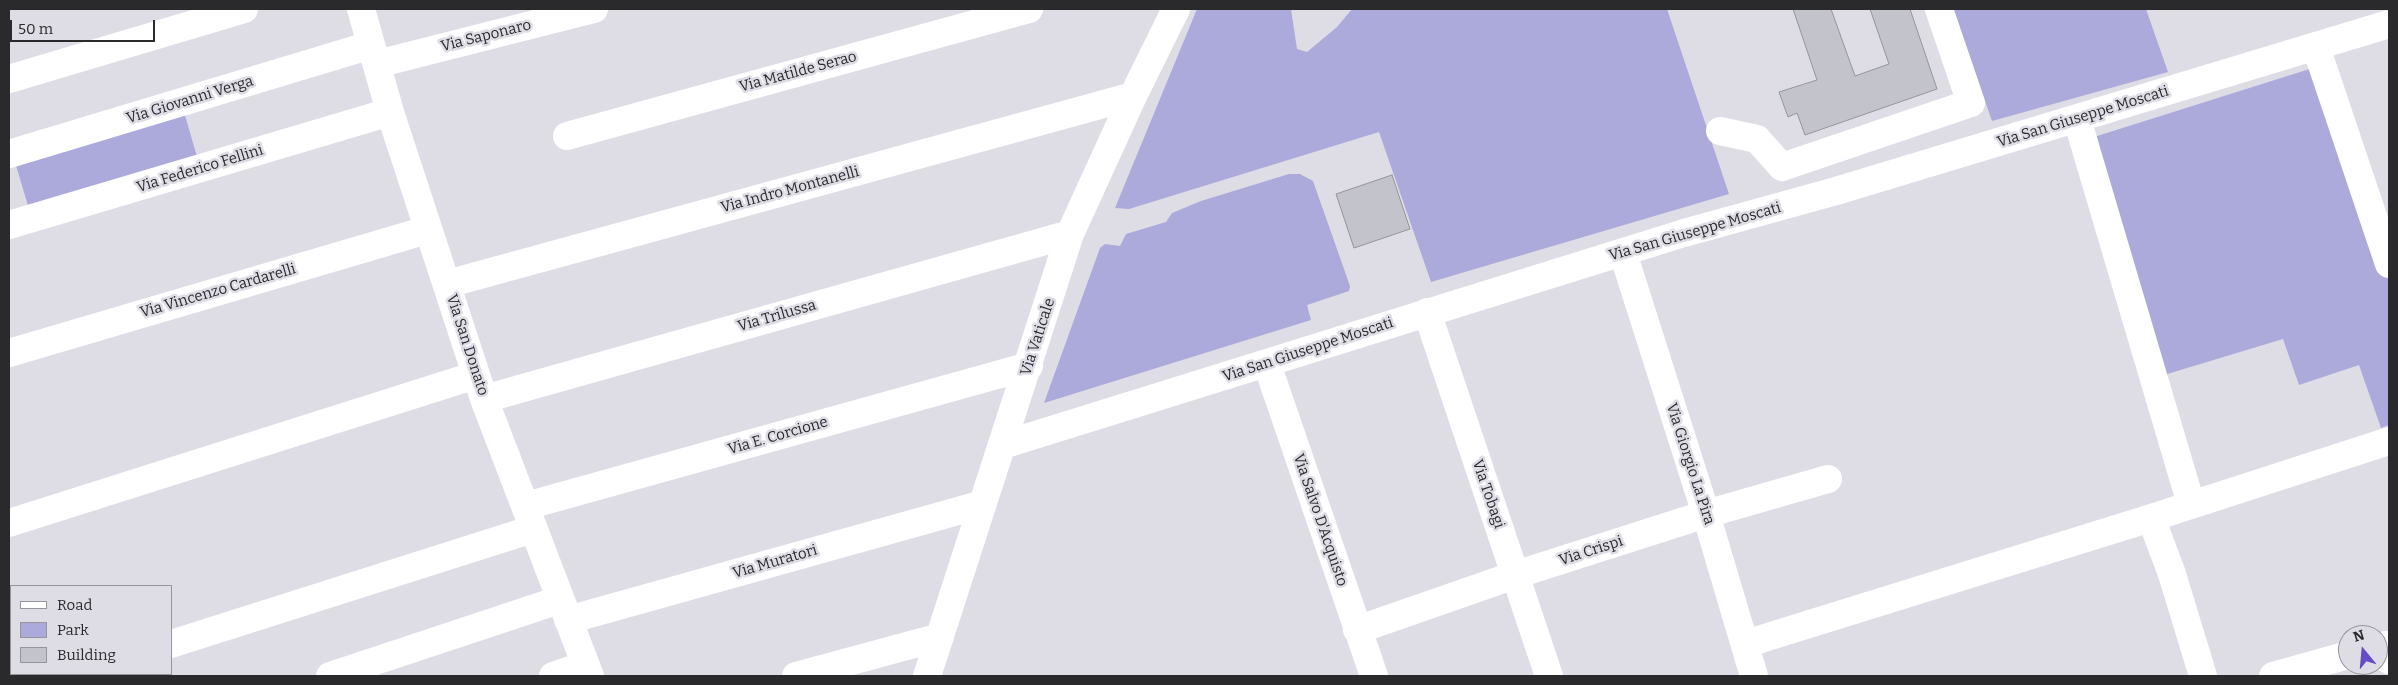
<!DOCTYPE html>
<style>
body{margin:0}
#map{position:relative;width:2398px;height:685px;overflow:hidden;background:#dedde6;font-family:Bitter,serif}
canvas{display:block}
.frame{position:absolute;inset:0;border:10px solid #2a2a2d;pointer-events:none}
.legend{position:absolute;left:10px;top:585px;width:162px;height:90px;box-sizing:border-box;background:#dedde6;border:1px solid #96959c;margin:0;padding:6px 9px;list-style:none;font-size:15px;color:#2a2a2d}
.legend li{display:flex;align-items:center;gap:10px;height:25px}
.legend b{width:25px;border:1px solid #96959c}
.north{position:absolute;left:2338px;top:625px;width:50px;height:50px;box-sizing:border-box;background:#dedde6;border:1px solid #96959c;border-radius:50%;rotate:343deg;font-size:14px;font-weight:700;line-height:20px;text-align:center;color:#2a2a2d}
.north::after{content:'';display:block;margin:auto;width:18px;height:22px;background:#654dc6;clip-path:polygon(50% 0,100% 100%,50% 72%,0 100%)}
.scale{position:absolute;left:10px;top:20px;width:145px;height:22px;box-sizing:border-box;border:2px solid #2a2a2d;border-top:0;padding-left:6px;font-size:15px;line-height:18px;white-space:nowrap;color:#2a2a2d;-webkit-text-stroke:4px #dedde6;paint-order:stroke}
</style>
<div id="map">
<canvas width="2398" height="685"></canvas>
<div class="frame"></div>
<ul class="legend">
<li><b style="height:6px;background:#fff"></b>Road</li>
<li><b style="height:14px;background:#aca9db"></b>Park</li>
<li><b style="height:14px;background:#c3c3cb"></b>Building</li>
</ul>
<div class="north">N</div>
<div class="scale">50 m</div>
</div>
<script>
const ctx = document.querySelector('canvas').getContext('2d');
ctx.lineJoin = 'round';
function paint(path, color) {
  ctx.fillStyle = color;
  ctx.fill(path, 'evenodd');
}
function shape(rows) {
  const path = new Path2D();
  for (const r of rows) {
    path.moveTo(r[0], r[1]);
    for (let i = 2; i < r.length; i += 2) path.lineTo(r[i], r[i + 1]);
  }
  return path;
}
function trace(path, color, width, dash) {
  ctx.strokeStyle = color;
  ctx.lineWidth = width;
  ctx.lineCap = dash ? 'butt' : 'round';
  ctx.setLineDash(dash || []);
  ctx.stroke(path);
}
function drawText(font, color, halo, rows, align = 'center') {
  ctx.font = font + ' Bitter,serif';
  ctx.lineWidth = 5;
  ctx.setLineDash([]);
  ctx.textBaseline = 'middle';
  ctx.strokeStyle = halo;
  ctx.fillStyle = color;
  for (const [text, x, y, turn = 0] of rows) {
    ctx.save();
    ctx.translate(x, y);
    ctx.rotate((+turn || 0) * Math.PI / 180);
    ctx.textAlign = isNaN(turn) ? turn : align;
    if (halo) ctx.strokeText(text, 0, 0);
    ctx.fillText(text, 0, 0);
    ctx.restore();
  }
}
paint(shape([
 [1197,9,1291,9,1297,49,1307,52,1337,27,1352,9,1667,9,1729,194,1431,282,1379,132,1129,209,1115,208],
 [1953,9,2146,9,2168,72,1992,121],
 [2316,67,2389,282,2389,425,2381,428,2359,365,2299,385,2283,339,2164,375,2094,137],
 [184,112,198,160,29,209,15,162],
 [1289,174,1300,174,1313,181,1350,286,1349,291,1307,305,1311,320,1044,403,1100,248,1105,244,1120,246,1126,234,1166,222,1172,213,1201,201]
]), '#aca9db');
const building = shape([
 [1793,9,1831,9,1855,76,1889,64,1870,9,1910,9,1937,89,1805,135,1797,113,1788,117,1779,92,1817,80,1793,9],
 [1392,175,1410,229,1354,248,1336,194,1392,175]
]);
paint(building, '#c3c3cb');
trace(building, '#95949c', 1);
trace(shape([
 [361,9,390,112,484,399,590,676],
 [2316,47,2389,264],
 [377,64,594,9],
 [9,79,244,9],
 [2077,119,2191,504],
 [1720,131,1757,139,1782,167,1971,103,1939,9],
 [567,136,1029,9],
 [9,154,371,45],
 [9,225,390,112],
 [1623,253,1706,514,1754,676],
 [447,284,1133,96],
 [1427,312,1549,676],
 [9,353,427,230],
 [1267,364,1374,676],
 [484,399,1070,234],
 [1003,445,1684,233,1836,191,2389,24],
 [526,506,1029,366],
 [2151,518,2172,574,2203,676],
 [9,523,476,375],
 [568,620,983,504],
 [9,627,11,626],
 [1357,630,1515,575,1706,514,1828,479],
 [171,644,533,529],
 [1745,644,2151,518,2389,441],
 [2386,645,2389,660],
 [70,676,77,674],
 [330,676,559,600],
 [553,676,585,665],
 [796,676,940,637],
 [927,676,1070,234,1133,96,1176,9],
 [2273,676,2348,655]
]), '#fff', 28);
drawText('15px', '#2a2a2d', '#dedde6', [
 ["Via Saponaro",486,36,-14],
 ["Via Matilde Serao",798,72,-15],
 ["Via Giovanni Verga",190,100,-17],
 ["Via San Giuseppe Moscati",2083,117,-17],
 ["Via Federico Fellini",200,169,-17],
 ["Via Indro Montanelli",790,190,-15],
 ["Via San Giuseppe Moscati",1695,232,-16],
 ["Via Vincenzo Cardarelli",218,291,-16],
 ["Via Trilussa",777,316,-16],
 ["Via Vaticale",1038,337,-72],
 ["Via San Donato",467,345,72],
 ["Via San Giuseppe Moscati",1308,350,-18],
 ["Via E. Corcione",778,436,-16],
 ["Via Giorgio La Pira",1690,464,72],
 ["Via Tobagi",1488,494,71],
 ["Via Salvo D'Acquisto",1320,520,71],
 ["Via Crispi",1591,551,-18],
 ["Via Muratori",775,562,-16]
]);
</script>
